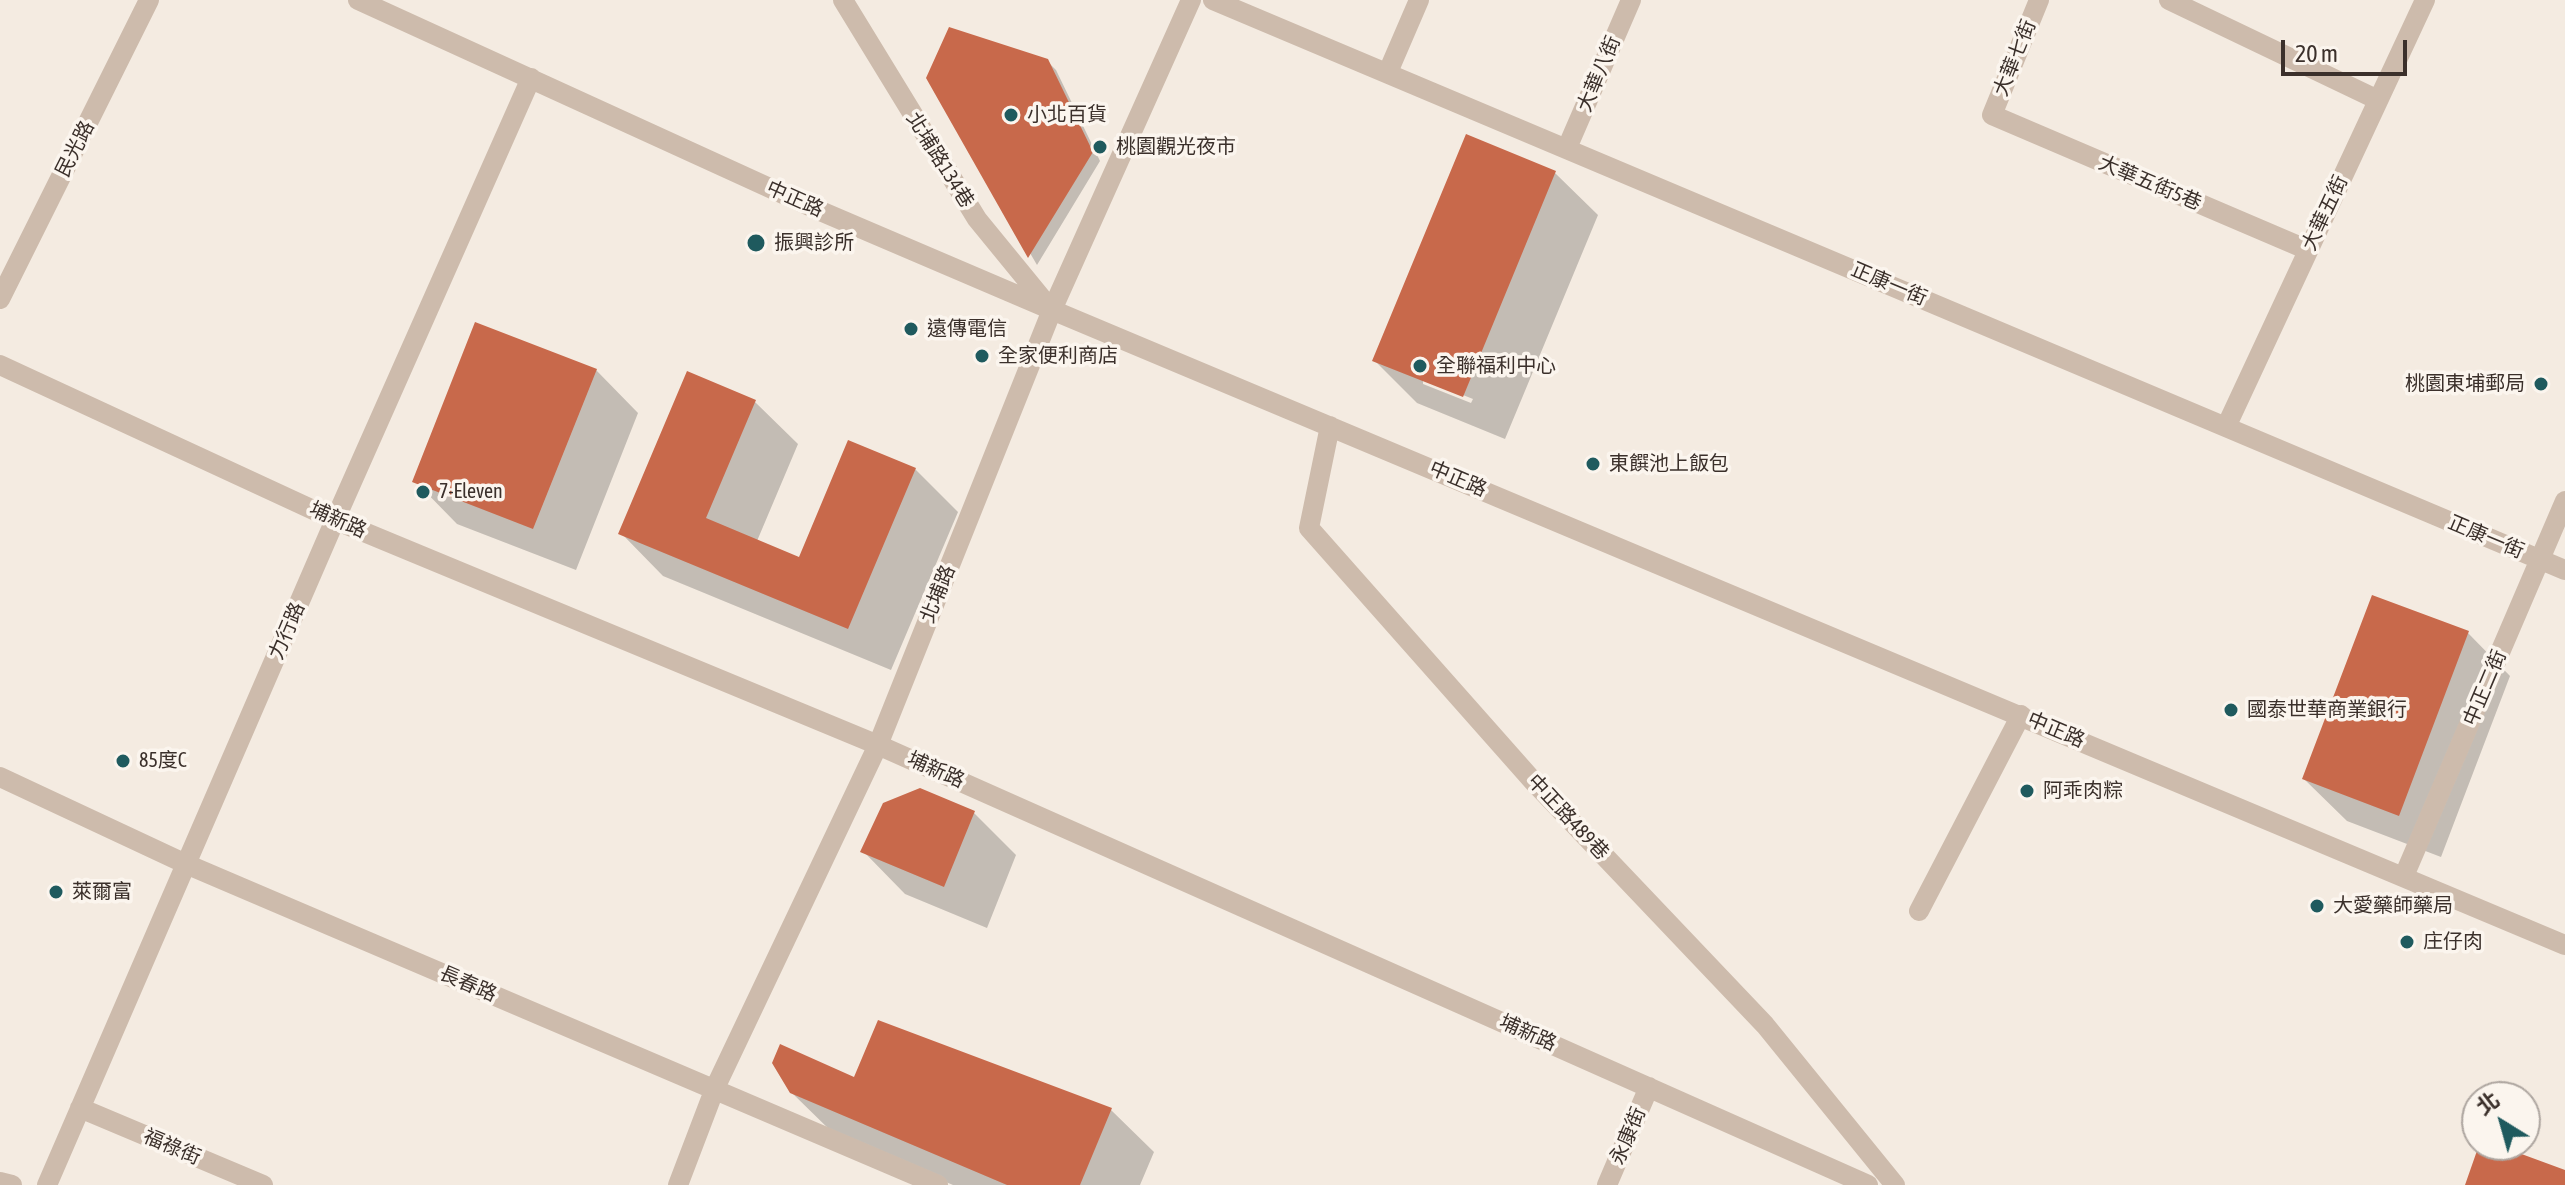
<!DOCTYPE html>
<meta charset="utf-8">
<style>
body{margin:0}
#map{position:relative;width:2565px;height:1185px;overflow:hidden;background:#f4ebe1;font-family:"Asap Condensed","Noto Sans TC",sans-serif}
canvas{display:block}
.north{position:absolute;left:2461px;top:1081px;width:80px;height:80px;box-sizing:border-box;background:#fbf5ee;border:2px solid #aea6a0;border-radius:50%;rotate:323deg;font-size:22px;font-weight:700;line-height:32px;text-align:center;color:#3b302b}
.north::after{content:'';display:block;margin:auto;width:28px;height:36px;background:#1f5a5e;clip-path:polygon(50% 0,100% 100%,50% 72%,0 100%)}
.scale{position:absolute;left:2281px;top:40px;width:126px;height:36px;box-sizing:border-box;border:4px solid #3b302b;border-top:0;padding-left:10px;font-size:24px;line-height:28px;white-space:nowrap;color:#3b302b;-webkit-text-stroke:6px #fbf5ee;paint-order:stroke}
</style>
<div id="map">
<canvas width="2565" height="1185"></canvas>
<div class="north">北</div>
<div class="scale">20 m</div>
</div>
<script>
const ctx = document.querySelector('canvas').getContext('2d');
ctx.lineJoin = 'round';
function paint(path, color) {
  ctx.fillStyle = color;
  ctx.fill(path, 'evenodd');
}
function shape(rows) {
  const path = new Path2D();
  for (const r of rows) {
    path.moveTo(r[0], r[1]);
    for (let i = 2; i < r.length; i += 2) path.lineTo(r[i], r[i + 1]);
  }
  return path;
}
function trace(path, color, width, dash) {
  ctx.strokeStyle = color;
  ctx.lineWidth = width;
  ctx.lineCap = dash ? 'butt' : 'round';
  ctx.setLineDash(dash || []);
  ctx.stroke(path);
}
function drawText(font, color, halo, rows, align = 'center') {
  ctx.font = font + ' "Asap Condensed","Noto Sans TC",sans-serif';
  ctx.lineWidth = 7;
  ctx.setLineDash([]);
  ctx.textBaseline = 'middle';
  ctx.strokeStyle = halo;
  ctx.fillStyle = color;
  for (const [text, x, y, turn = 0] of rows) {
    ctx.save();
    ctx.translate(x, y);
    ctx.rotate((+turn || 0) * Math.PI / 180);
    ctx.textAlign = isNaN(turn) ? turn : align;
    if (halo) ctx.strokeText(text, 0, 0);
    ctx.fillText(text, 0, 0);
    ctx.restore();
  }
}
paint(shape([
 [1047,61,1056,70,1100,161,1037,265,928,78],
 [1555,173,1598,215,1505,439,1417,403,1374,360],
 [1423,379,1473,399,1471,403,1423,384],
 [596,370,638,413,576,570,457,524,415,481],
 [755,402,798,444,757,541,800,559,915,469,958,512,891,670,663,576,621,533],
 [2468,633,2510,676,2441,857,2347,821,2304,779],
 [974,813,1016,855,987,928,905,894,863,851],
 [879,1022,1111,1110,1154,1152,1140,1185,953,1185,835,1135,791,1092,855,1079]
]), '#0003');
paint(shape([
 [949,27,1048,59,1093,152,1028,258,926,78],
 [1466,134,1556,171,1463,397,1372,361],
 [475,322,597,369,533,529,412,482],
 [687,371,756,400,706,518,799,557,848,440,916,468,848,629,618,534],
 [2372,595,2469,631,2399,816,2302,779],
 [920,788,975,811,944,887,860,852,883,803],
 [878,1020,1112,1108,1080,1185,1007,1185,790,1093,772,1063,780,1044,854,1077],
 [2479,1145,2497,1145,2565,1170,2565,1185,2465,1185]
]), '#c8694b');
trace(shape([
 [358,0,818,210,1052,310,2565,945],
 [843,0,977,219,1049,307],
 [1213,0,2565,570],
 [2039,0,1992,115,2308,250],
 [2169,0,2378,100],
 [1388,72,1419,0],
 [1567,148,1631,0],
 [0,299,149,0],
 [0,365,335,520,878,745,1868,1185],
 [1330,426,1309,528,1533,781,1765,1025,1895,1185],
 [2226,427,2425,0],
 [0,777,186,864,938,1185],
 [2404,876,2565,501],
 [1919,911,2021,715],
 [80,1108,263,1185],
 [0,1182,12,1185],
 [47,1185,335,520,531,78],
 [678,1185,715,1088,878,745,1052,310,1191,0],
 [1607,1185,1649,1087]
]), '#cdbbac', 20);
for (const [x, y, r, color] of [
 [1011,115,8,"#1f5a5e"],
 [1100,147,8,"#1f5a5e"],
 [756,243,10,"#1f5a5e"],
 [911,329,8,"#1f5a5e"],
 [982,356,8,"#1f5a5e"],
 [1420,366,8,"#1f5a5e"],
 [2541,384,8,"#1f5a5e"],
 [1593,464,8,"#1f5a5e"],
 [423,492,8,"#1f5a5e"],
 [2231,710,8,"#1f5a5e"],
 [123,761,8,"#1f5a5e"],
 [2027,791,8,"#1f5a5e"],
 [56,892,8,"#1f5a5e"],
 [2317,906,8,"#1f5a5e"],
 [2407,942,8,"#1f5a5e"]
]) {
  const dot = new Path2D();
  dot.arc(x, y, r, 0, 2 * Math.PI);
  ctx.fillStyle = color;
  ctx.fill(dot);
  trace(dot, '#fbf5ee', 3);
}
drawText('20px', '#3b302b', '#fbf5ee', [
 ["大華七街",2015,58,-68],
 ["大華八街",1599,74,-67],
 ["民光路",75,149,-63],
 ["北埔路134巷",940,160,58],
 ["大華五街5巷",2150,183,23],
 ["中正路",795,199,24],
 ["大華五街",2325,213,-65],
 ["正康一街",1889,284,23],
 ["中正路",1458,479,23],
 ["埔新路",338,520,24],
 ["正康一街",2486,537,23],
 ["北埔路",938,594,-68],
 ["力行路",287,631,-67],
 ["中正二街",2485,688,-67],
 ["中正路",2056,730,23],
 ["埔新路",936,770,24],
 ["中正路489巷",1568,817,47],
 ["長春路",468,984,23],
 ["埔新路",1528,1033,24],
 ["永康街",1628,1136,-67],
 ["福祿街",172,1147,23]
]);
drawText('20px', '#3b302b', '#fbf5ee', [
 ["小北百貨",1027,115],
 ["桃園觀光夜市",1116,147],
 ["振興診所",774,243],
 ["遠傳電信",927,329],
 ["全家便利商店",998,356],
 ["全聯福利中心",1436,366],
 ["桃園東埔郵局",2525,384,"right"],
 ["東饌池上飯包",1609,464],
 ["7-Eleven",439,492],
 ["國泰世華商業銀行",2247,710],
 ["85度C",139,761],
 ["阿乖肉粽",2043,791],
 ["萊爾富",72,892],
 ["大愛藥師藥局",2333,906],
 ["庄仔肉",2423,942]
], 'left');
</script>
